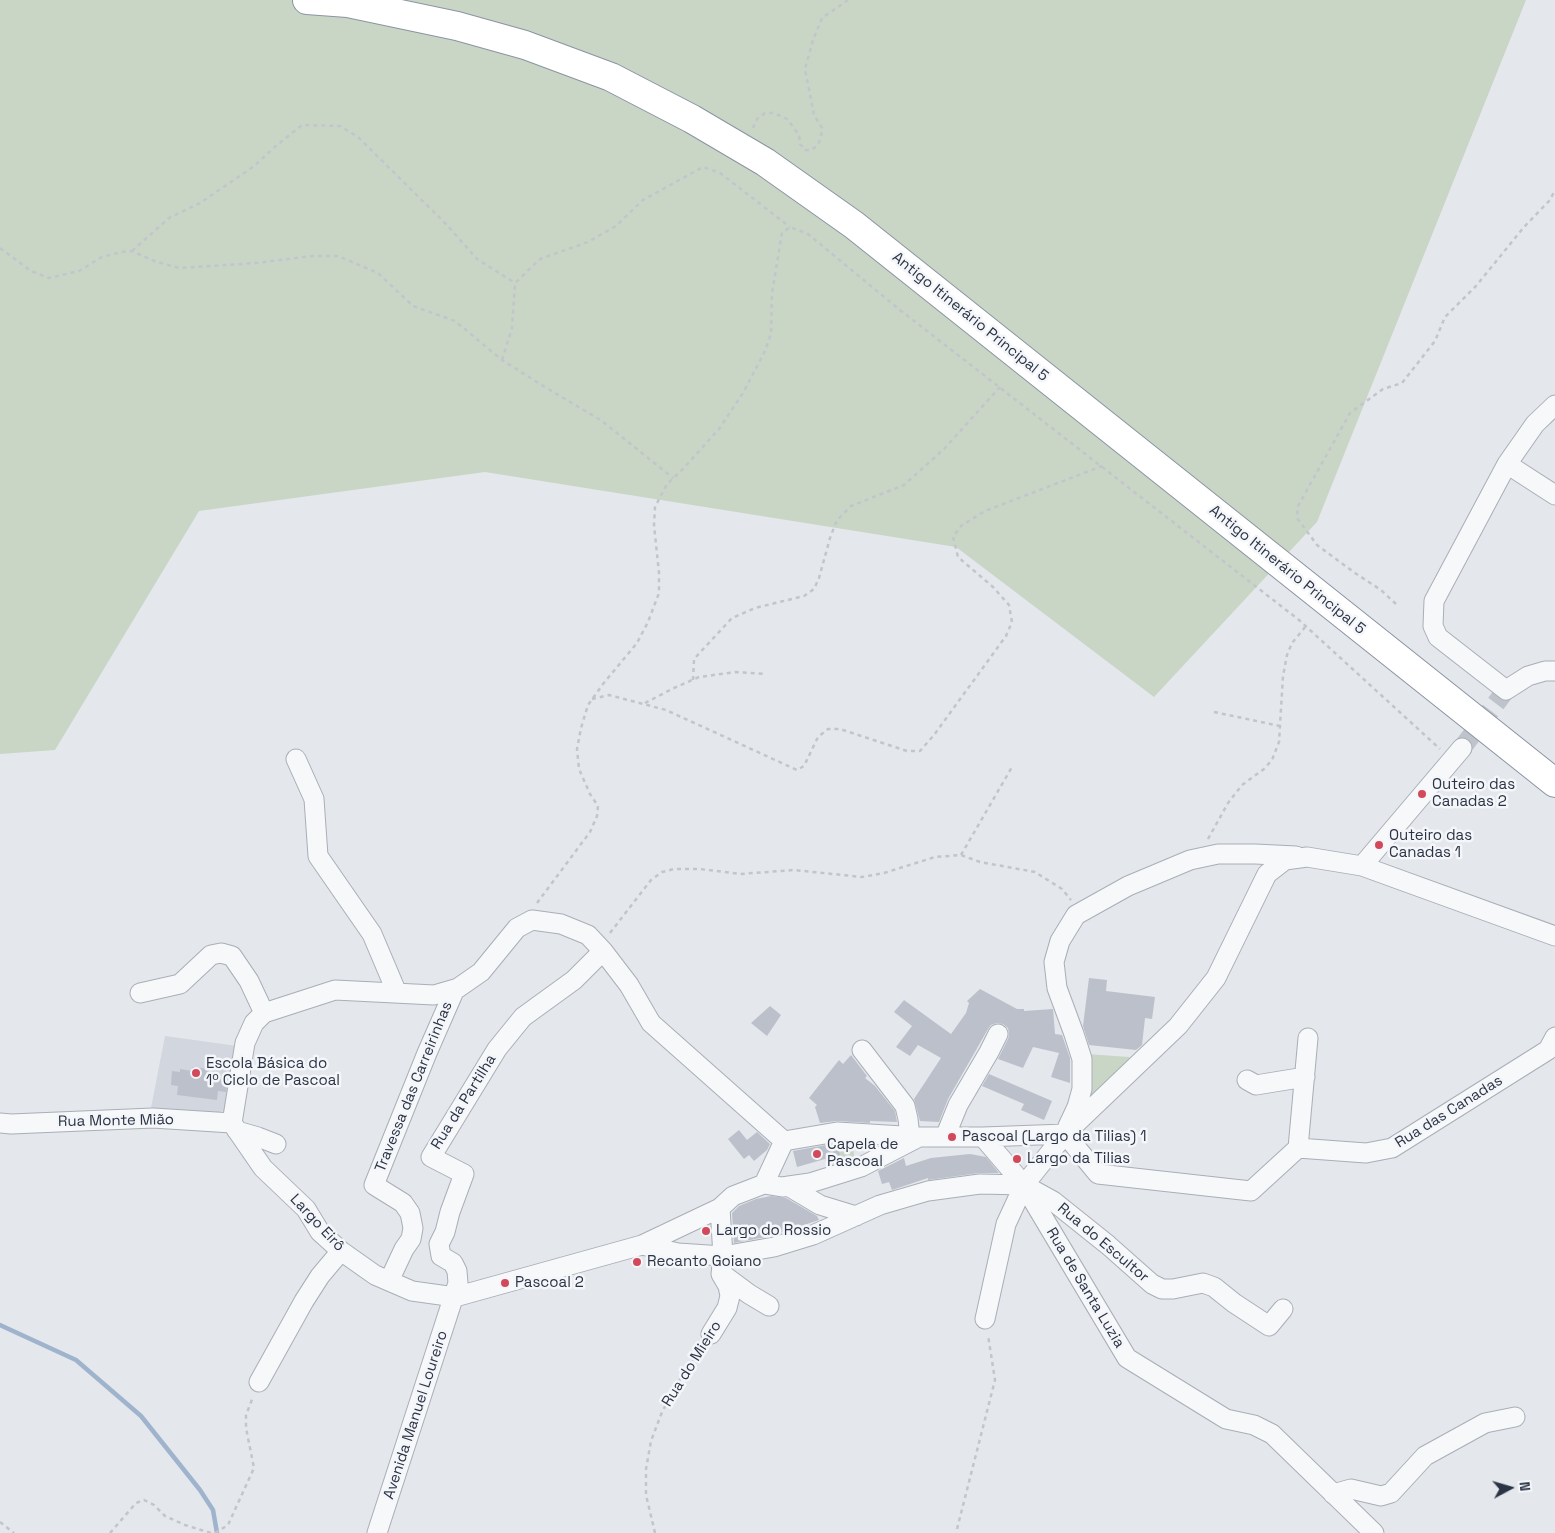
<!DOCTYPE html>
<meta charset="utf-8">
<style>
body{margin:0}
#map{position:relative;width:1555px;height:1533px;overflow:hidden;background:#e4e7ec;font-family:"Space Grotesk",sans-serif}
canvas{display:block}
.north{position:absolute;left:1485px;top:1463px;width:50px;height:50px;-webkit-text-stroke:4px #f4f6f9;paint-order:stroke;rotate:84deg;font-size:14px;font-weight:700;line-height:20px;text-align:center;color:#2b3445}
.north::after{content:'';display:block;margin:auto;width:18px;height:22px;background:#2b3445;clip-path:polygon(50% 0,100% 100%,50% 72%,0 100%)}
</style>
<div id="map">
<canvas width="1555" height="1533"></canvas>
<div class="north">N</div>
</div>
<script>
const ctx = document.querySelector('canvas').getContext('2d');
ctx.lineJoin = 'round';
function paint(path, color) {
  ctx.fillStyle = color;
  ctx.fill(path, 'evenodd');
}
function shape(rows) {
  const path = new Path2D();
  for (const r of rows) {
    path.moveTo(r[0], r[1]);
    for (let i = 2; i < r.length; i += 2) path.lineTo(r[i], r[i + 1]);
  }
  return path;
}
function trace(path, color, width, dash) {
  ctx.strokeStyle = color;
  ctx.lineWidth = width;
  ctx.lineCap = dash ? 'butt' : 'round';
  ctx.setLineDash(dash || []);
  ctx.stroke(path);
}
function drawText(font, color, halo, rows, align = 'center') {
  ctx.font = font + ' "Space Grotesk",sans-serif';
  ctx.lineWidth = 5;
  ctx.setLineDash([]);
  ctx.textBaseline = 'middle';
  ctx.strokeStyle = halo;
  ctx.fillStyle = color;
  for (const [text, x, y, turn = 0] of rows) {
    ctx.save();
    ctx.translate(x, y);
    ctx.rotate((+turn || 0) * Math.PI / 180);
    ctx.textAlign = isNaN(turn) ? turn : align;
    if (halo) ctx.strokeText(text, 0, 0);
    ctx.fillText(text, 0, 0);
    ctx.restore();
  }
}
paint(shape([
 [165,1036,237,1046,228,1109,215,1114,150,1113]
]), '#d2d6de');
paint(shape([
 [0,0,1526,0,1317,522,1154,697,956,547,485,472,199,511,55,750,0,754],
 [1087,1054,1129,1057,1132,1060,1093,1098,1089,1095],
 [835,1136,850,1139,853,1143,854,1155,852,1160,843,1165]
]), '#c9d6c5');
trace(shape([
 [0,1325,76,1360,141,1416,200,1490,213,1510,217,1533]
]), '#9fb4cc', 4.5);
paint(shape([
 [1089,978,1107,980,1106,991,1155,997,1152,1019,1145,1018,1142,1045,1136,1050,1089,1045,1083,1026],
 [980,989,1017,1009,1024,1009,1024,1011,1053,1009,1055,1034,1062,1035,1070,1058,1070,1083,1051,1077,1059,1053,1033,1047,1023,1068,998,1059,1008,1039,1009,1034,1008,1028,1003,1024,997,1023,991,1025,988,1029,948,1099,939,1122,920,1121,914,1099,941,1058,918,1045,910,1056,896,1047,912,1026,894,1012,904,1000,951,1034,966,1013,969,1003,967,1001],
 [770,1006,781,1015,767,1036,751,1023],
 [851,1055,867,1076,865,1078,875,1086,895,1111,897,1122,870,1121,870,1123,837,1121,820,1123,815,1107,817,1105,809,1098,839,1060,843,1064],
 [192,1067,209,1069,209,1073,219,1074,219,1077,228,1078,226,1092,218,1091,217,1100,177,1095,178,1086,171,1085,172,1071,180,1072,180,1069,192,1071],
 [989,1074,1052,1101,1044,1120,1021,1110,1024,1104,982,1086],
 [739,1130,747,1140,757,1132,770,1144,767,1150,754,1161,749,1155,744,1159,728,1139],
 [837,1143,842,1161,827,1166,825,1159,797,1167,793,1151],
 [970,1154,986,1157,999,1173,979,1173,928,1180,928,1178,892,1190,889,1182,882,1184,878,1171,904,1158,906,1166,931,1158],
 [771,1196,786,1198,817,1216,819,1220,771,1236,734,1243,732,1213,739,1206,756,1199]
]), '#bbc0ca');
trace(shape([
 [1462,748,1506,690]
]), '#bfc3cb', 19, [19, 9]);
const minor = shape([
 [1555,405,1535,424,1507,464,1434,601,1433,626,1438,637,1506,690,1528,676,1545,671,1555,671],
 [1507,464,1555,495],
 [296,759,314,799,318,856,372,934,397,993],
 [1362,866,1462,748],
 [140,993,180,984,211,955,221,953,232,956,249,981,264,1013],
 [862,1050,905,1106,908,1119,910,1137],
 [1247,1080,1256,1085,1305,1077],
 [0,1123,11,1124,153,1118,232,1123],
 [232,1123,245,1043,254,1023,264,1013,335,990,434,995,458,988,481,972,517,928,532,920,561,924,588,935,603,951,629,985,651,1023,784,1141],
 [232,1123,263,1168,306,1209,320,1232,341,1251,375,1275,412,1291,455,1297,642,1245,720,1208,723,1256,678,1253,642,1245],
 [1068,1126,1077,1107,1082,1089,1082,1059,1074,1034,1057,988,1054,962,1060,941,1076,915,1128,886,1190,860,1218,854,1255,854,1296,856],
 [237,1131,258,1137,276,1144],
 [1065,1134,1178,1026,1216,978,1267,874,1285,860,1307,857,1362,866,1555,936],
 [1065,1134,1098,1174,1251,1191,1298,1148,1366,1153,1392,1148,1548,1050,1555,1037],
 [919,1137,837,1132,784,1141,764,1184,782,1187,810,1183,861,1167,919,1137,983,1137,1065,1134,1024,1185,983,1137],
 [945,1137,958,1105,989,1052,998,1034],
 [1298,1148,1308,1038],
 [788,1186,820,1205,856,1216],
 [1025,1187,1127,1358,1226,1419,1254,1425,1272,1434,1374,1533],
 [720,1208,733,1196,764,1184],
 [722,1274,749,1294,769,1306],
 [389,1281,404,1249,411,1239,413,1228,410,1213,403,1203,374,1185,427,1053,455,989],
 [985,1319,1006,1224,1024,1185],
 [711,1334,727,1308,730,1296,728,1286,721,1274,723,1256,774,1247,813,1235,880,1205,928,1191,980,1184,1024,1185,1053,1201,1108,1245,1152,1284,1162,1289,1173,1289,1203,1283,1214,1287,1234,1303,1269,1326,1283,1309],
 [259,1382,304,1301,320,1276,341,1251],
 [1333,1494,1351,1489,1381,1496,1391,1493,1425,1456,1485,1423,1515,1417],
 [377,1533,458,1283,457,1271,453,1263,441,1256,439,1244,445,1232,450,1212,464,1174,431,1157,497,1049,523,1017,574,980,603,951]
]);
const highway = shape([
 [307,0,348,3,457,26,525,45,611,77,692,119,765,162,854,225,1555,783]
]);
trace(minor, '#a9aeb7', 21);
trace(highway, '#8b94a3', 30);
trace(shape([
 [753,128,757,119,765,113,774,113,787,119,799,135,800,144,805,150,811,150,817,146,821,138,822,128,814,115,805,69,813,40,822,18,848,0],
 [0,248,31,271,49,278,79,271,102,257,121,252,132,251,154,261,179,268,256,263,313,256,338,256,378,273,413,306,455,321,502,360,540,384,602,421,673,478],
 [132,251,169,218,200,203,253,167,277,145,302,125,340,126,358,137,446,224,477,259,515,283],
 [502,360,512,328,515,283,540,259,588,242,616,226,643,200,703,167,720,173,790,227],
 [1396,604,1381,590,1355,573,1317,545,1297,518,1298,506,1350,413,1383,389,1402,383,1435,341,1445,317,1476,286,1524,227,1550,200,1555,190],
 [693,680,694,659,732,618,755,608,804,596,814,589,819,578,830,538,837,520,851,506,904,485,944,449,1000,387],
 [592,699,609,695,666,710,797,770,804,766,818,737,828,729,840,729,907,751,920,751,934,735,1006,636,1012,622,1009,605,993,587,958,557,953,537,961,526,985,511,1102,466],
 [645,703,674,688,699,677,736,672,766,674],
 [1214,712,1280,726],
 [1208,839,1228,803,1242,785,1264,769,1272,760,1279,742,1283,676,1287,655,1292,643,1306,626],
 [961,855,1012,767],
 [537,903,590,832,597,816,598,806,590,794,579,769,577,749,581,728,588,705,603,684,637,643,648,622,659,593,659,573,654,525,655,507,667,484,682,470,719,429,743,393,765,351,771,334,772,293,782,233,790,227,808,234,900,310,1299,620,1440,749],
 [610,933,651,880,662,872,674,869,700,869,740,874,794,870,862,877,884,873,935,857,961,855,980,862,1035,872,1062,889,1071,900],
 [0,1522,14,1533],
 [957,1529,995,1380,988,1335],
 [110,1533,136,1503,144,1500,154,1505,165,1516,185,1525,211,1533],
 [215,1533,228,1525,254,1468,246,1428,246,1415,253,1397],
 [655,1533,646,1495,646,1469,651,1441,662,1412,679,1381,701,1348]
]), '#c2c5cb', 2.5, [4, 4]);
trace(minor, '#f7f8fa', 19);
trace(highway, '#fff', 28);
for (const [x, y, r, color] of [
 [1422,794,5,"#d1495b"],
 [1379,845,5,"#d1495b"],
 [196,1073,5,"#d1495b"],
 [952,1137,5,"#d1495b"],
 [817,1154,5,"#d1495b"],
 [1017,1159,5,"#d1495b"],
 [706,1231,5,"#d1495b"],
 [637,1262,5,"#d1495b"],
 [505,1283,5,"#d1495b"]
]) {
  const dot = new Path2D();
  dot.arc(x, y, r, 0, 2 * Math.PI);
  ctx.fillStyle = color;
  ctx.fill(dot);
  trace(dot, '#f4f6f9', 2);
}
drawText('15px', '#2b3445', '#f4f6f9', [
 ["Antigo Itinerário Principal 5",970,317,39],
 ["Antigo Itinerário Principal 5",1287,570,39],
 ["Travessa das Carreirinhas",414,1087,-68],
 ["Rua da Partilha",464,1102,-58],
 ["Rua das Canadas",1449,1112,-32],
 ["Rua Monte Mião",116,1121,-1],
 ["Largo Eirô",317,1223,47],
 ["Rua do Escultor",1103,1243,40],
 ["Rua de Santa Luzia",1085,1288,59],
 ["Rua do Mieiro",692,1364,-58],
 ["Avenida Manuel Loureiro",416,1415,-72]
]);
drawText('15px', '#2b3445', '#f4f6f9', [
 ["Outeiro das",1432,785],
 ["Canadas 2",1432,802],
 ["Outeiro das",1389,836],
 ["Canadas 1",1389,853],
 ["Escola Básica do",206,1064],
 ["1º Ciclo de Pascoal",206,1081],
 ["Pascoal (Largo da Tilias) 1",962,1137],
 ["Capela de",827,1145],
 ["Pascoal",827,1162],
 ["Largo da Tilias",1027,1159],
 ["Largo do Rossio",716,1231],
 ["Recanto Goiano",647,1262],
 ["Pascoal 2",515,1283]
], 'left');
</script>
